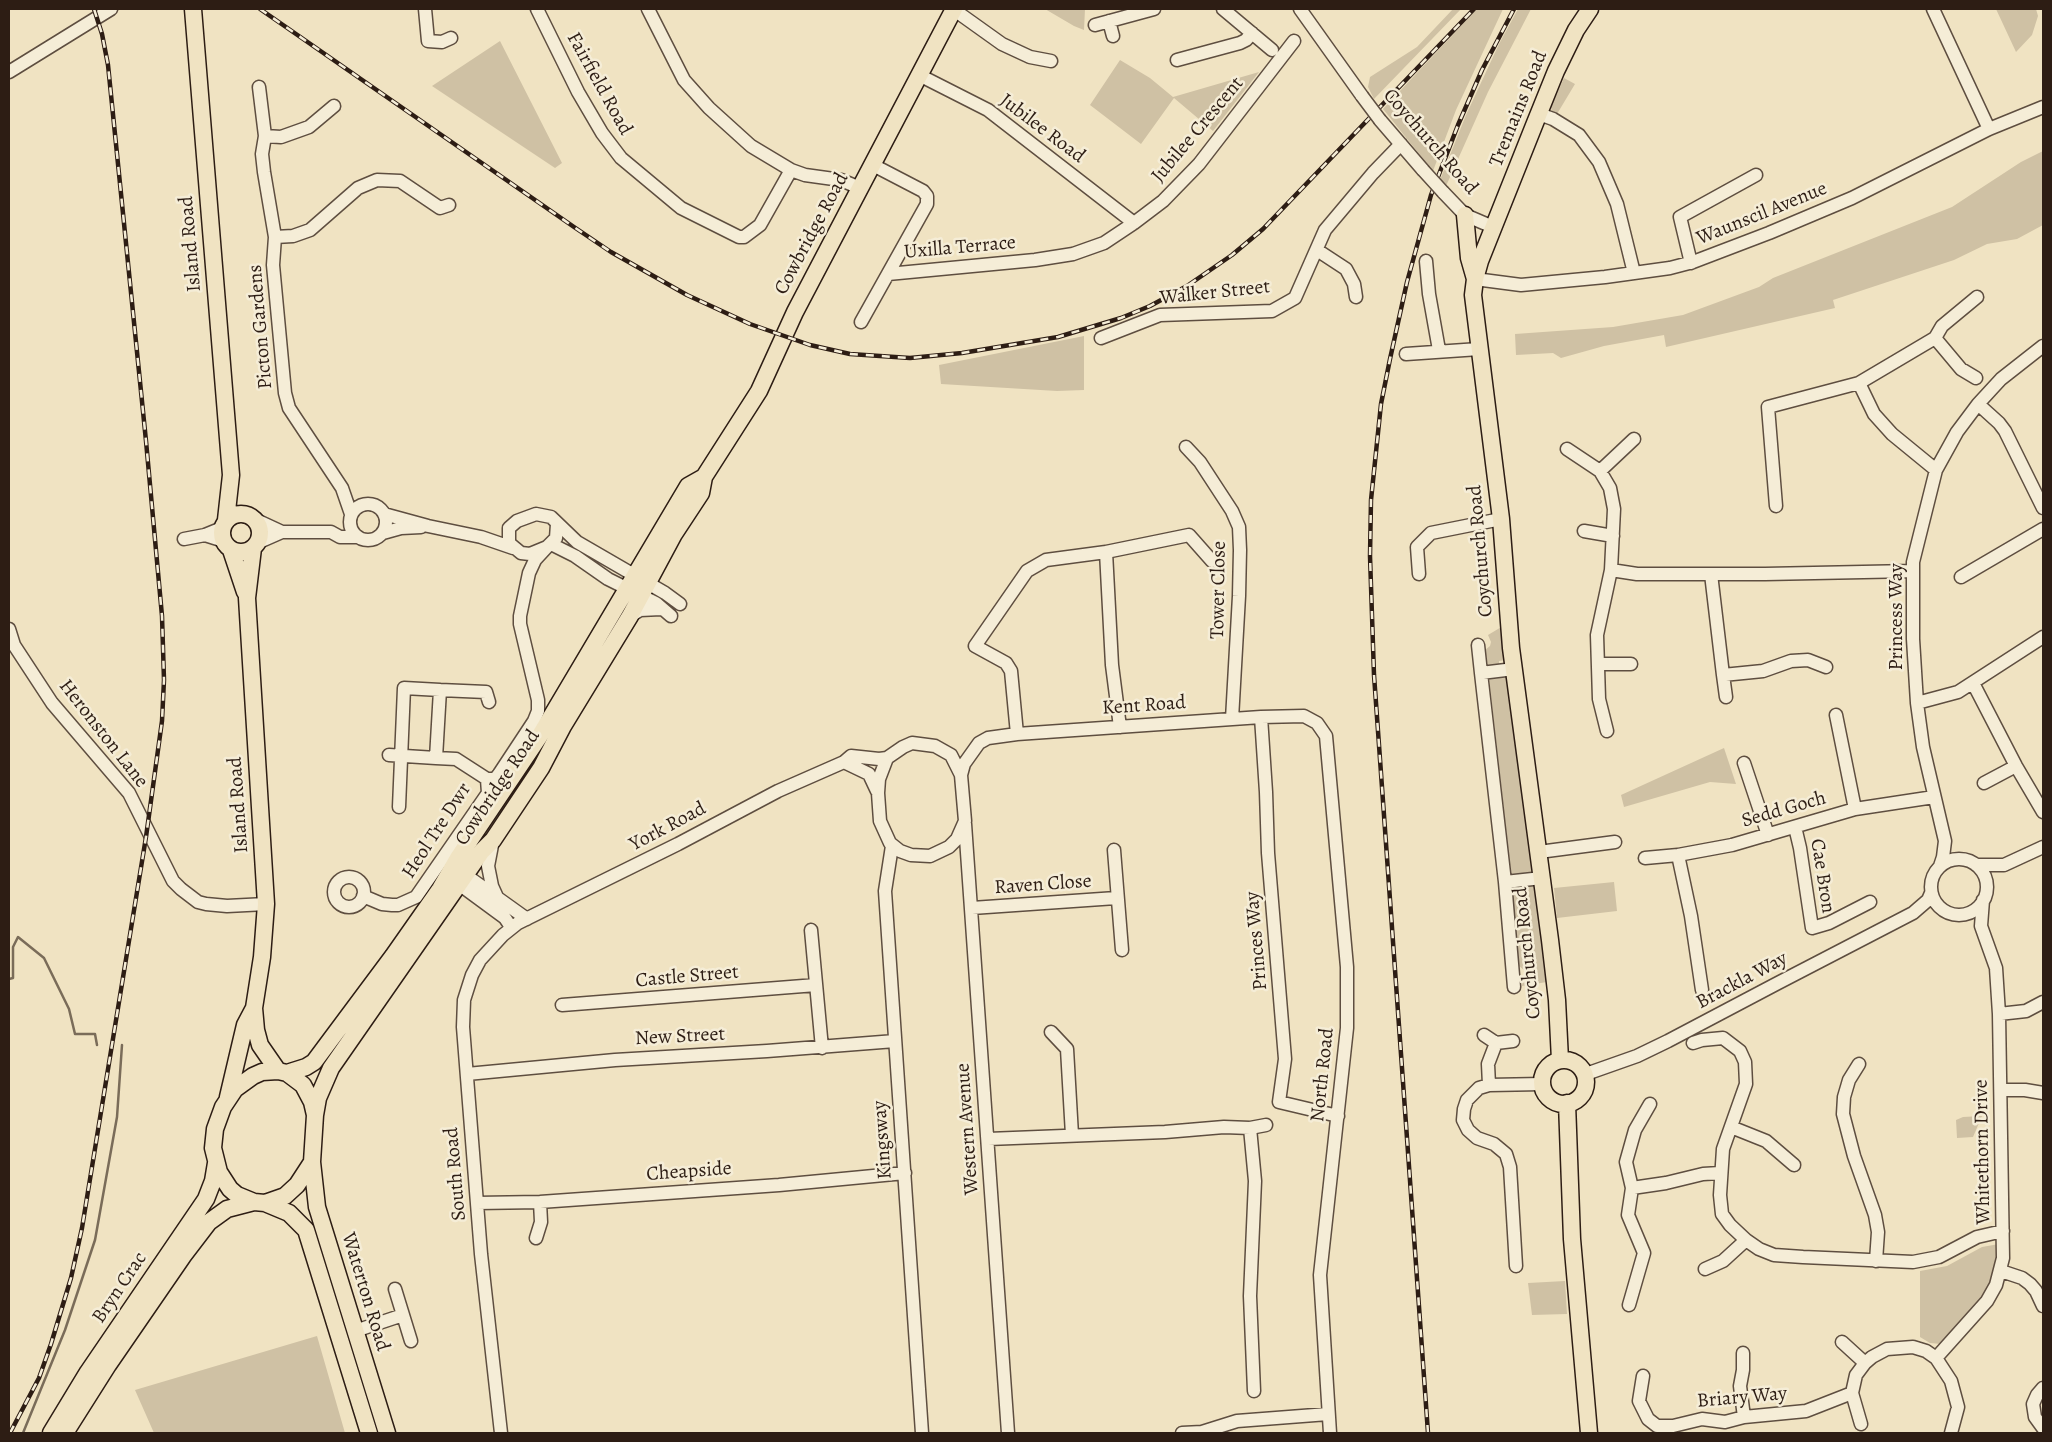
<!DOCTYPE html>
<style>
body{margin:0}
#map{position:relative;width:2052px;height:1442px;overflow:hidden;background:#f0e3c2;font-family:Alegreya,serif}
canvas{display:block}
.frame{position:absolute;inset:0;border:10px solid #2d1d14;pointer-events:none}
</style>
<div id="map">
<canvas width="2052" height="1442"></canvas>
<div class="frame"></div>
</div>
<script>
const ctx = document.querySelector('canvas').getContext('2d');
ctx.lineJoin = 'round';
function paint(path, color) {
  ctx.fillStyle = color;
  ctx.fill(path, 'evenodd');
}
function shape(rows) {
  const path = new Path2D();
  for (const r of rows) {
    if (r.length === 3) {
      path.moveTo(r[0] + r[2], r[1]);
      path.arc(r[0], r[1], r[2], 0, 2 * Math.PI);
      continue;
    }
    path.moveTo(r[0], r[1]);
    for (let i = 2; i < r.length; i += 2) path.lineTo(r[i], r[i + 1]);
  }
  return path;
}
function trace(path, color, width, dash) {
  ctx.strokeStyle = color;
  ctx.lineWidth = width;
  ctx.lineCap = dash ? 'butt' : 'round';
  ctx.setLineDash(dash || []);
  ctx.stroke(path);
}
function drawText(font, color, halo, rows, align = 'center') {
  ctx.font = font + ' Alegreya,serif';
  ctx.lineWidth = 5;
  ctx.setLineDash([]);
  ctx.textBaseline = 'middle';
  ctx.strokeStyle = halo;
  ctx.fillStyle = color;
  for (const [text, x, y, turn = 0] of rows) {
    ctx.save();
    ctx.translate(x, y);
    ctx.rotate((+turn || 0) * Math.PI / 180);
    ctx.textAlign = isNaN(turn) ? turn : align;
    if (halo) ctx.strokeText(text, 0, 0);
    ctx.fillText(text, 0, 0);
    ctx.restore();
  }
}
paint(shape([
 [1045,9,1085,9,1084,30,1074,26],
 [1453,9,1461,9,1374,99,1368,87,1370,77,1417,47],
 [1477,9,1503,9,1456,110,1433,171,1383,109],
 [1518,9,1531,9,1488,92,1446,186,1440,180,1466,115,1499,44],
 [1996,9,2036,9,2038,16,2032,35,2016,52],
 [500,41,562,163,555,168,432,86],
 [1120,60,1150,78,1173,97,1259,72,1213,131,1174,98,1141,144,1090,105],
 [1564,78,1575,84,1557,114,1552,112,1551,107],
 [2043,151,2043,225,2017,239,1987,244,1954,260,1833,300,1835,308,1666,347,1664,335,1604,346,1561,358,1553,353,1516,355,1515,334,1613,327,1683,315,1759,287,1773,278,1952,207,2021,162],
 [1084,336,1084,390,1057,391,941,384,939,365],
 [1503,626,1506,660,1499,661,1499,666,1488,667,1485,650,1490,646,1491,642,1488,635],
 [1510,674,1537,872,1511,874,1489,677],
 [1724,748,1736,784,1710,782,1624,807,1621,795],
 [1540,881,1553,981,1522,986,1523,978,1529,975,1528,970,1524,970,1518,965,1510,885],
 [1614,882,1617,911,1557,918,1554,888],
 [1982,1116,1973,1137,1957,1138,1956,1120,1963,1117],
 [1999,1244,1999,1260,1990,1285,1981,1299,1941,1344,1930,1343,1920,1337,1920,1271,1947,1266,1982,1247],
 [1565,1281,1567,1314,1532,1315,1528,1283],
 [317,1336,345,1433,154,1433,135,1390]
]), '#cfc1a4');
trace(shape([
 [9,979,13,978,13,947,18,937,44,958,69,1009,75,1034,95,1034,97,1045],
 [23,1433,65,1330,95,1240,117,1117,122,1045]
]), '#7a6c59', 2.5);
const minor = shape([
 [425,9,428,41,442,42,451,38],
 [537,9,578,92,602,133,621,158,681,208,739,237,744,237,760,225,791,170],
 [648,9,684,80,709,108,751,146,791,170,805,175,841,180,860,188],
 [953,9,1002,44,1030,57,1051,61],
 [1223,9,1272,50],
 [1300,9,1362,96],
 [1933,9,1989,129],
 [1109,21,1113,36],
 [1095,25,1154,9],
 [1177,60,1240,43,1246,40,1252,33],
 [9,72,111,9],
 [919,75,988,110,1134,223],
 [259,87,265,136,262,154,264,172,275,237,273,265,285,393,289,408,342,488,351,514],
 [1539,114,1553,119,1579,135,1599,162,1617,204,1634,273],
 [1380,120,1423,170],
 [265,136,281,137,309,127,334,106],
 [1443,192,1465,215,1493,227],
 [275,237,293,236,310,230,358,188,377,180,400,181,440,208,449,205],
 [1317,250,1346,269,1354,284,1356,297],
 [1426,261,1429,294,1439,350],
 [1691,263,1680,217,1756,175],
 [888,274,1035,260,1073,254,1104,243,1134,223,1163,201,1199,164,1294,41],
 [1475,279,1521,285,1605,277,1670,268,1693,262,1769,233,1852,198,1989,129,2043,107],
 [861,322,927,204,927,196,923,191,873,165],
 [1101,338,1160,315,1272,311,1295,298,1325,230,1373,173,1401,144],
 [1935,338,1961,369,1976,378],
 [1406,354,1479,349],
 [1859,383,1874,414,1892,434,1936,470],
 [1978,404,1999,423,2005,431,2043,508],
 [1186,447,1200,462,1232,511,1239,527,1240,550,1239,596,1232,719],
 [1567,449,1600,471,1610,488,1614,509,1611,570],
 [1600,471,1634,439],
 [368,522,18],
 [1776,506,1768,407,1859,383,1935,338,1942,326,1977,297],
 [384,514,428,526,481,537,513,548],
 [254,519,282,532,331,532,340,537,357,537],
 [557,524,556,538,547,547,530,554,521,553,509,543,509,528,517,521,536,514,551,517,577,542,665,593,680,604],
 [1584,531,1613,536],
 [383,533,401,528,421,527],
 [205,535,224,541],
 [184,539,205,535,222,528],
 [257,543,282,532],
 [551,544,575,556,608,579,656,603,671,616],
 [1106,552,1189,535,1212,561],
 [1419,574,1417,547,1431,533,1501,519],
 [1961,577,2043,529],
 [630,616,640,610,661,609],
 [9,629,14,645,52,703,129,793,173,881,181,889,198,902,206,904,227,906,266,904],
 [1478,645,1481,673],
 [1599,664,1631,664],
 [1826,667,1808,660,1791,661,1763,671,1723,675,1711,574,1765,574,1912,571],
 [1514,669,1481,673,1505,882,1514,987],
 [1723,675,1726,697],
 [1973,683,2016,766,2043,812],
 [440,690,486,692,489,702],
 [1917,703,1958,692,2043,637],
 [1836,715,1855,809],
 [1261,717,1266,792,1268,853,1285,1059,1279,1102,1338,1116],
 [1607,731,1599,699,1597,635,1611,570,1637,574,1711,574],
 [1017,734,1011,671,1006,663,975,646,1027,571,1046,560,1106,552,1112,665,1120,727],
 [389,755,436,758],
 [844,762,869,774,877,791],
 [1744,763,1768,835],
 [961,775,951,755,935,746,912,743,903,747,887,758,879,779,878,793,880,821,890,843,900,851,911,855,930,856,949,847,957,839,965,821,961,775,964,764,979,743,988,738,1017,734,1261,717,1304,716,1317,723,1326,736,1347,967,1347,1028,1320,1275,1330,1433],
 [1984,783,2016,766],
 [399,807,404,688,440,690,436,758,456,759,487,779],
 [965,824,1008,1433],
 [1795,827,1800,848,1812,928,1829,923,1870,902],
 [493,840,488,866,492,886,497,897],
 [892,846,885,891,922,1433],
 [1114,850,1122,950],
 [1539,852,1615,842],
 [1678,855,1691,916,1702,990],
 [1645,858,1678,855,1732,845,1855,809,1934,797],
 [1959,887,28],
 [1976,865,2004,865,2043,847],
 [1940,866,1943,857,1945,841,1923,747,1917,703,1913,639,1913,562,1936,470,1957,432,1978,404,2001,379,2043,346],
 [460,871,527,919],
 [349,892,15],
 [452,879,505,918,511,927],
 [1505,882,1542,878],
 [363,896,382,904,392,905,398,905,416,897,488,793,487,779,495,779,499,774,534,721,538,711,538,700,520,624,520,616,529,573,535,560,547,547],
 [972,908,1116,898],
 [811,930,822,1048],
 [562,1005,816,985],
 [1999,1014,2026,1011,2043,1002],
 [1051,1032,1067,1049,1072,1135],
 [1484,1035,1496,1043,1513,1041],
 [1693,1043,1702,1040,1723,1038,1740,1051,1745,1062,1746,1084,1723,1149,1720,1195,1722,1214,1730,1225,1746,1240,1759,1249,1774,1255,1803,1257,1913,1262,1939,1257,1977,1237,2003,1231],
 [1859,1064,1849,1080,1844,1097,1843,1114,1854,1156,1875,1215,1878,1232,1876,1261],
 [467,1074,615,1060,767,1051,895,1041],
 [1586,1074,1637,1056,1668,1041,1778,983,1913,913,1928,900,1931,893],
 [1489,1085,1488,1064,1496,1043],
 [2001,1090,2025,1090,2043,1093],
 [1731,1127,1766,1141,1794,1165],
 [1250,1128,1266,1125],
 [988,1139,1165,1132,1224,1127,1250,1128,1255,1181,1250,1296,1254,1391],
 [1632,1188,1666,1183,1703,1174,1720,1173],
 [477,1203,540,1202,779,1185,905,1173],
 [536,1238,541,1222,540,1202],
 [1516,1266,1510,1167,1506,1154,1494,1144,1477,1138,1468,1130,1463,1120,1464,1109,1467,1100,1479,1088,1489,1085,1542,1084],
 [1705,1269,1723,1261,1746,1240],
 [2001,1271,2022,1278,2030,1284,2036,1291,2043,1306],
 [395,1289,403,1315],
 [1629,1305,1644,1253,1628,1215,1632,1188,1626,1162,1635,1130,1650,1104],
 [355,1331,403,1315,411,1341],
 [1842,1342,1865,1363],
 [1743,1353,1743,1370,1740,1386,1744,1417],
 [1936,1358,1987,1301,1996,1285,2003,1258,1999,1014,1996,968,1981,926,1983,900],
 [1643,1376,1639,1401,1648,1419,1657,1426,1673,1426,1702,1419,1725,1422,1744,1417,1806,1411,1852,1393,1856,1375,1865,1363,1872,1357,1887,1349,1913,1347,1926,1351,1936,1358,1951,1381,1958,1407,1951,1433],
 [2043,1388,2037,1395,2033,1404,2035,1417,2043,1428],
 [1852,1393,1861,1424],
 [501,1433,481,1254,463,1027,464,1000,472,975,480,960,503,935,518,923,678,844,778,791,844,762,851,756,879,759,887,758],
 [1182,1433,1202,1432,1237,1421,1328,1414]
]);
const major = shape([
 [193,9,231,475,226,520],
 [1465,215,1469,258,1475,279],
 [241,533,19],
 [253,548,247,598,266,904,262,957,254,1008,256,1030,260,1045,278,1071],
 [231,550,245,592],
 [1560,1060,1557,1000,1550,940,1511,648,1501,519,1473,295,1475,279,1480,261,1535,123,1556,71,1576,30,1590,9],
 [1564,1082,22],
 [278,1071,287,1073,303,1085,312,1102,315,1115,312,1162,297,1185,285,1196,265,1203,254,1202,237,1195,230,1189,219,1172,213,1148,215,1129,223,1107,235,1089,253,1076,262,1072,278,1071],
 [287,1073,306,1067,314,1062,393,956,440,889,458,858,539,737,688,486,704,477],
 [228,1097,245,1025,254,1008],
 [1567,1103,1572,1239,1589,1433],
 [315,1115,318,1098,331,1068,459,884,482,851,493,840,541,768,563,726,630,616,674,534,701,493,704,477,759,391,795,312,954,9],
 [312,1162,317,1207,387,1433],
 [265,1203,289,1213,306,1230,369,1433],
 [51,1433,88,1372,206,1199,213,1181,216,1163],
 [65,1433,108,1365,183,1256,209,1222,227,1209,254,1202]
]);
trace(minor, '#5e4e40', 15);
trace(major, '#2d1d14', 19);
trace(minor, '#f5edd7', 12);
trace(major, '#f0e3c2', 16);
const rail = shape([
 [260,9,574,227,611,252,687,295,750,324,810,345,850,354,910,358,962,353,1058,337,1121,318,1150,306,1187,286,1232,255,1263,229,1474,9],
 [10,1433,39,1378,51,1344,71,1278,82,1228,146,837,162,721,164,680,162,616,146,441,108,65,102,34,94,9],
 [1428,1433,1374,675,1370,556,1371,500,1381,404,1390,359,1407,282,1431,195,1458,125,1482,70,1514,9]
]);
trace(rail, '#2d1d14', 4.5);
trace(rail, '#f5edd7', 2.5, [8]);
const minorBridge = shape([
 [1362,96,1380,120],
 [1423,170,1443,192]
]);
trace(minorBridge, '#5e4e40', 15, []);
trace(minorBridge, '#f5edd7', 12);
drawText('20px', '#2d1d14', '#f5edd7', [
 ["Fairfield Road",599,84,61],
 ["Tremains Road",1519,109,-68],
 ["Jubilee Road",1042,129,37],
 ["Jubilee Crescent",1198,130,-50],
 ["Coychurch Road",1430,142,49],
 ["Waunscil Avenue",1762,214,-22],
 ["Cowbridge Road",812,234,-62],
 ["Island Road",191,244,-95],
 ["Uxilla Terrace",960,248,-5],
 ["Walker Street",1215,293,-6],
 ["Picton Gardens",261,327,-95],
 ["Coychurch Road",1481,551,-95],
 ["Tower Close",1219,590,-89],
 ["Princess Way",1897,617,-90],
 ["Kent Road",1144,706,-4],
 ["Heronston Lane",103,734,52],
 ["Cowbridge Road",498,788,-56],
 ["Island Road",239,805,-94],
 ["Sedd Goch",1784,810,-16],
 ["York Road",668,827,-28],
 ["Heol Tre Dwr",437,831,-57],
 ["Cae Bron",1822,876,81],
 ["Raven Close",1043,885,-4],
 ["Princes Way",1257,941,-95],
 ["Coychurch Road",1528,953,-96],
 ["Castle Street",687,977,-5],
 ["Brackla Way",1742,981,-28],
 ["New Street",680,1037,-3],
 ["North Road",1323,1075,-84],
 ["Western Avenue",968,1129,-94],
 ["Kingsway",883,1140,-94],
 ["Whitethorn Drive",1983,1152,-91],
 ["Cheapside",689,1172,-4],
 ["South Road",456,1174,-95],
 ["Bryn Crac",120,1288,-56],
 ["Waterton Road",365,1292,73],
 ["Briary Way",1742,1398,-5]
]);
</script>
